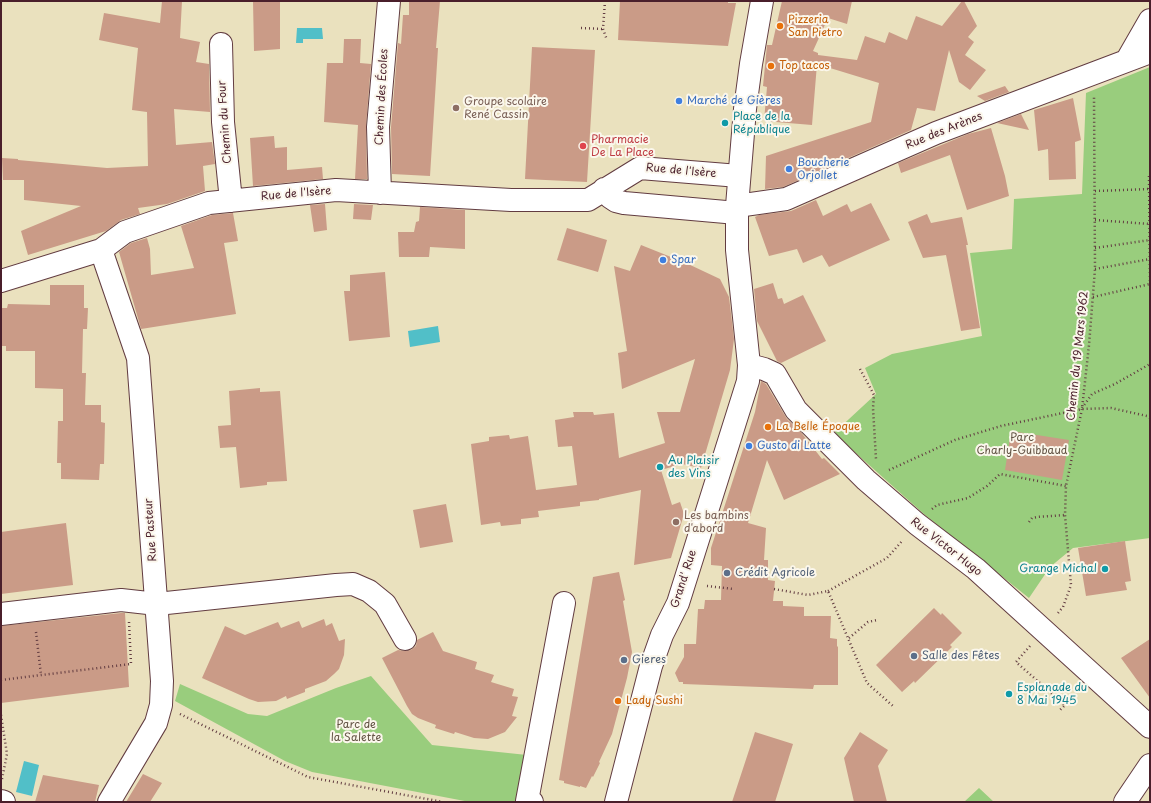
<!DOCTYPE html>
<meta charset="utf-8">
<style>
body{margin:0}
#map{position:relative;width:1151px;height:803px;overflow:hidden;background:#eae1be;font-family:"Playpen Sans",sans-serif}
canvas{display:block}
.frame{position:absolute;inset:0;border:2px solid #4a1f2b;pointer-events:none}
</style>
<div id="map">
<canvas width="1151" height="803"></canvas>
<div class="frame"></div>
</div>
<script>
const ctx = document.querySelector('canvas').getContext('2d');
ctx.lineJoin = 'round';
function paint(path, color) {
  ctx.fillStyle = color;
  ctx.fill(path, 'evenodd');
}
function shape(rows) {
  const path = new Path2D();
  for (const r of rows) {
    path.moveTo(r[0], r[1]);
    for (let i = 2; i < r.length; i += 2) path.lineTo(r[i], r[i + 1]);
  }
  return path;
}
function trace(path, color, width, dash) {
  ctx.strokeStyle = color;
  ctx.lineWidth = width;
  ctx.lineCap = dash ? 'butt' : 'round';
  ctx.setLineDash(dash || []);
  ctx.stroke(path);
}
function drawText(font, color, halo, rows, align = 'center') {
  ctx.font = font + ' "Playpen Sans",sans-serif';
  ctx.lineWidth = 4;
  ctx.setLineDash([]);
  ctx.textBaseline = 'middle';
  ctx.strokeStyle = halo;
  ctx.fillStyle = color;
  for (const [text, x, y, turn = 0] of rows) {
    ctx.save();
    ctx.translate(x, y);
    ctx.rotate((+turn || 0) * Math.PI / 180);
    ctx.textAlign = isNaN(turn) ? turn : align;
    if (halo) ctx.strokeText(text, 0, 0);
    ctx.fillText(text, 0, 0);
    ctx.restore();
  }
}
paint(shape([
 [1150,67,1150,538,1073,548,1050,567,1029,598,925,515,840,439,835,432,876,394,865,368,892,354,982,336,970,253,1012,249,1014,199,1082,194,1086,93],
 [371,676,432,745,527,755,521,802,470,802,312,772,285,761,175,701,180,684,248,714,267,716,336,688],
 [979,788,994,802,964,802]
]), '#99cd7d');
paint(shape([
 [297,28,322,28,323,39,303,39,303,43,296,43],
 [438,326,440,342,410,347,408,331],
 [24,761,39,765,32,796,16,792]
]), '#51bfc8');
paint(shape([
 [162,1,182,1,180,38,200,42,196,62,209,64,210,112,174,109,176,145,212,142,215,164,203,166,205,191,167,204,138,208,140,214,121,220,106,231,28,255,21,231,81,206,24,200,24,180,3,180,2,158,18,159,18,160,107,168,148,166,147,112,132,110,138,48,99,40,104,13,160,23],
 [253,1,280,1,280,49,254,51],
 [409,1,440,1,436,48,438,48,430,176,392,174,391,127,398,43,401,44,403,15,409,15],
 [620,1,728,1,728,3,736,3,728,46,618,40],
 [782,1,852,1,847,24,828,18,813,51,818,53,818,55,857,60,865,36,885,43,889,32,907,40,916,16,942,26,962,1,964,1,977,26,968,37,974,42,965,55,986,70,970,90,959,82,949,50,935,111,917,108,911,130,783,187,765,189,766,156,871,122,879,83,817,64,812,125,764,121,767,87,763,86,767,45,772,45],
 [344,39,361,39,360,63,371,64,366,126,367,179,355,179,358,125,324,122,327,63,343,63],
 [532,47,595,50,587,182,525,179],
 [1005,86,1009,92,985,101,977,96],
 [1073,98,1081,140,1075,142,1076,179,1049,180,1048,149,1038,151,1034,110],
 [1021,114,1029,130,997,123],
 [991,128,1005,176,1009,196,967,210,950,155,901,173,898,163,968,134],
 [274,136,275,148,287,147,287,170,322,167,323,179,253,186,250,138],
 [816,200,823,216,847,204,851,212,871,203,890,240,829,267,822,255,803,263,797,249,769,256,755,217,759,215,791,211],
 [325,204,327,230,314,232,310,205],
 [354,204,373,205,371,220,353,219],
 [420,207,465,210,465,249,430,247,429,257,399,257,398,232,414,232,416,222,419,221],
 [233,213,238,241,224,243,236,314,141,329,119,252,131,243,147,238,150,249,151,275,194,268,181,226,212,215],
 [927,214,931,223,962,217,968,245,966,245,980,328,961,331,946,255,923,258,908,222],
 [567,228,607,240,598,272,557,260],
 [641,245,686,263,720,279,729,297,734,339,730,370,701,468,682,464,661,470,672,505,680,502,684,514,671,558,634,565,641,490,599,499,599,500,580,502,580,506,538,511,539,517,521,519,521,524,501,526,500,522,481,525,471,444,489,441,489,437,509,435,510,439,528,436,536,490,577,485,572,446,558,447,555,420,574,417,573,412,593,412,594,415,614,413,619,458,665,443,657,412,680,412,695,359,622,389,618,353,627,351,614,266,630,271],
 [385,272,390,337,349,341,344,291,350,291,350,275],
 [773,283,778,299,782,298,784,304,803,295,826,341,781,363,777,361,757,321,754,289],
 [50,285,84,285,84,308,88,308,87,329,83,329,82,373,86,373,85,405,101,405,101,422,105,423,104,464,100,464,99,480,61,479,61,463,57,463,58,421,63,421,63,389,35,388,35,351,6,351,6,346,1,346,1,308,7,308,8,304,50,305],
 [761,381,766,384,787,419,800,431,822,459,824,458,840,474,784,500,767,460,748,523,766,528,764,560,768,560,768,580,775,581,773,601,783,601,783,606,804,607,804,616,831,616,830,638,837,639,837,646,838,647,838,685,814,685,813,689,683,684,683,682,679,682,675,673,684,657,684,644,696,644,698,609,704,609,705,600,721,600,722,566,711,565,711,548,755,412],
 [260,388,260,392,280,391,287,481,267,482,267,485,240,488,236,447,220,448,218,426,231,425,229,391],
 [1011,431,1069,440,1062,480,1005,470],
 [446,504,453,542,420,548,413,510],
 [66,523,73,585,1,594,1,532],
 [1125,541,1131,581,1125,582,1127,590,1086,596,1078,548],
 [619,572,625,600,623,601,632,652,627,678,612,734,599,762,600,763,593,777,592,776,586,788,580,786,580,787,564,783,564,781,559,780,593,577],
 [934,608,941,615,942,613,962,633,950,645,952,647,915,683,914,681,902,692,876,665],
 [121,613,125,613,129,687,1,703,1,626],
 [324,619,326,626,332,623,339,641,345,639,344,655,339,669,334,674,326,681,305,689,305,692,287,699,286,696,276,701,258,702,249,699,202,678,225,626,245,635,278,622,281,628,299,621,302,628],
 [433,632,443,651,477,662,475,669,494,675,491,682,514,689,512,696,518,697,512,716,517,717,505,732,488,739,474,738,455,732,454,734,435,728,436,725,418,718,412,714,407,706,382,658,398,650,405,651,411,650,416,646,417,640],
 [1150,639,1150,698,1121,658],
 [755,732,793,744,775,802,732,802],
 [860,732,888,750,878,766,887,802,854,802,844,758],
 [143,774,162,783,150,802,126,802],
 [43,775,99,785,95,802,35,802]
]), '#ca9b87');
const minor = shape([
 [221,44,223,122,231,201],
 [1127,60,1150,20],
 [604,189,610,197,616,201,624,203,737,213],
 [380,193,378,127,389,1],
 [737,206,786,199,936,133,1150,52],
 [101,250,138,358,162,681,161,705,156,723,109,802],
 [1,281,101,250,125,232,209,203,336,190,511,200,588,200,640,168,739,176],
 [749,365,764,369,775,374,796,410,866,480,917,524,976,569,1150,727],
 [1,614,121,600,157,604,336,585,353,584,369,591,385,604,405,639],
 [1,801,4,802],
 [532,802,527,801,564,603],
 [1125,802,1150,765]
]);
const major = shape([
 [616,802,651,666,662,635,678,603,748,381,749,365,737,250,737,206,745,109,751,64,762,1]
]);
trace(minor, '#623c41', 24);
trace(major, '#623c41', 24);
trace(shape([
 [605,1,603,29,607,40],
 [581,28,603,29],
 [1149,176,1150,284],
 [1095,191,1150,189],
 [1095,220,1150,224],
 [1095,248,1150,240],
 [1095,269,1150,259],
 [1093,297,1150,284],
 [860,369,874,395,873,408,876,459],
 [1082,408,1092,394,1115,384,1150,364],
 [889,470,955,440,1001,426,1082,409,1111,408,1147,416,1150,418],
 [932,509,937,505,968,498,987,486,1000,474,1066,486],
 [1029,522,1032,518,1037,517,1065,515],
 [707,586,734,589],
 [774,589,808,595,828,591,867,683,893,706],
 [828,591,887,558,903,540],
 [1058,613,1063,607,1071,585,1065,515,1066,486,1082,409,1089,345,1095,269,1094,96],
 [36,632,41,675],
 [849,638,868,622,877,620],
 [1030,646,1016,662,1065,705,1059,711],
 [1,680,131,664,129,622],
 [180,714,308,777,443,802],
 [1,715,7,754,2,779]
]), '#623c41', 2.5, [1, 3]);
trace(minor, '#fff', 22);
trace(major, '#fff', 22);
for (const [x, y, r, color] of [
 [780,26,4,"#e8710a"],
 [771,66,4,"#e8710a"],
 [679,101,4,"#3f7fe0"],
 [456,108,4,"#8d6e63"],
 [725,123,4,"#0f9aa8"],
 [583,146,4,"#e0444e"],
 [789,169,4,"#3f7fe0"],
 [663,260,4,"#3f7fe0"],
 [768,427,4,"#e8710a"],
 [749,446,4,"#3f7fe0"],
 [660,467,4,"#0f9aa8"],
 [676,522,4,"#8d6e63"],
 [1105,569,4,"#0f9aa8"],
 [727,573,4,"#5c6f8a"],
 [914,656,4,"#5c6f8a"],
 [624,660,4,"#5c6f8a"],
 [1009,694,4,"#0f9aa8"],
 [618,701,4,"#e8710a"]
]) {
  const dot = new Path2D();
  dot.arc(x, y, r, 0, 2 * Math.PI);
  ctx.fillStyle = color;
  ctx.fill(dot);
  trace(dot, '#fbf7ec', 1.5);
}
drawText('11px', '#c56008', '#fbf7ec', [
 ["Pizzeria",788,20],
 ["San Pietro",788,33],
 ["Top tacos",779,66],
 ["La Belle Époque",776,427],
 ["Lady Sushi",626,701]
], 'left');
drawText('11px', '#4a1f2b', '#fbf7ec', [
 ["Chemin des Écoles",382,97,-87],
 ["Chemin du Four",225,122,-94],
 ["Rue des Arènes",944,131,-22],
 ["Rue de l'Isère",681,171,5],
 ["Rue de l'Isère",296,194,-5],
 ["Chemin du 19 Mars 1962",1078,356,-84],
 ["Rue Pasteur",151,530,-94],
 ["Rue Victor Hugo",946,547,38],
 ["Grand' Rue",684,579,-72]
]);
drawText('11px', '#366cbe', '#fbf7ec', [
 ["Marché de Gières",687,101],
 ["Boucherie",797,163],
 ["Orjollet",797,176],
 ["Spar",671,260],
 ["Gusto di Latte",757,446]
], 'left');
drawText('11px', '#785e54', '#fbf7ec', [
 ["Groupe scolaire",464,102],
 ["René Cassin",464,115],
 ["Les bambins",684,516],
 ["d'abord",684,529]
], 'left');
drawText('11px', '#0d838f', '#fbf7ec', [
 ["Place de la",733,117],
 ["République",733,130],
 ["Au Plaisir",668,461],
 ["des Vins",668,474],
 ["Grange Michal",1097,569,"right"],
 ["Esplanade du",1017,688],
 ["8 Mai 1945",1017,701]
], 'left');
drawText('11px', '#be3a42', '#fbf7ec', [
 ["Pharmacie",591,140],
 ["De La Place",591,153]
], 'left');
drawText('11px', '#625344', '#fbf7ec', [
 ["Parc",1022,438],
 ["Charly-Guibbaud",1022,451],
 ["Parc de",356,725],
 ["la Salette",356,738]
]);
drawText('11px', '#4e5e75', '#fbf7ec', [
 ["Crédit Agricole",735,573],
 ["Salle des Fêtes",922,656],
 ["Gieres",632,660]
], 'left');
</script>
